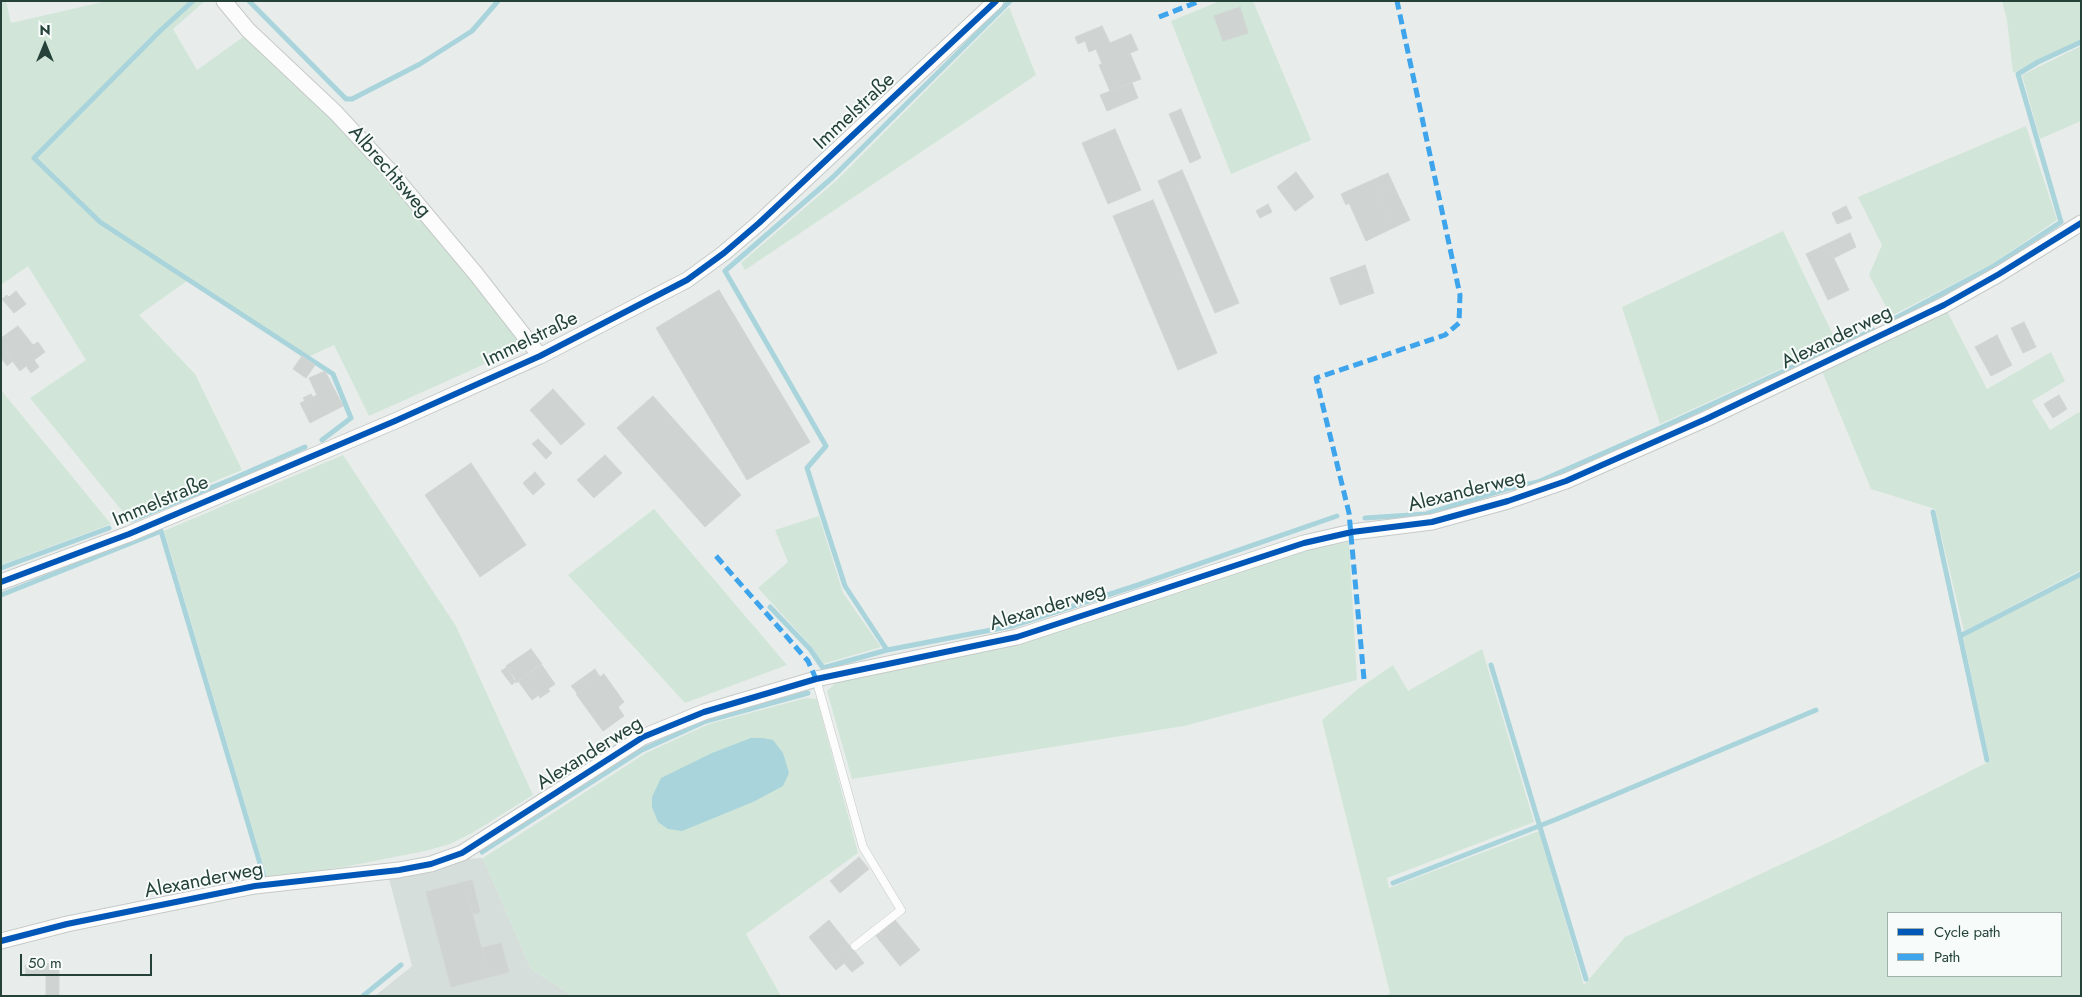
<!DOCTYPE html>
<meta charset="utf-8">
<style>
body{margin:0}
#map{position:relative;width:2082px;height:997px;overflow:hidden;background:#e8edeb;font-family:Jost,sans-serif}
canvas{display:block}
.frame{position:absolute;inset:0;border:2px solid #24423a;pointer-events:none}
.legend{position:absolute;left:1887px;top:912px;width:175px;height:65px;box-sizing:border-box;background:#f7fbf9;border:1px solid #a3b1ad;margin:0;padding:6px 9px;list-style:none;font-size:15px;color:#24423a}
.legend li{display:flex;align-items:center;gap:10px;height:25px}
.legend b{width:25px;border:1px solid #a3b1ad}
.north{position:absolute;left:20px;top:20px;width:50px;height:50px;-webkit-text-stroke:4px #f7fbf9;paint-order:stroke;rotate:0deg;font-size:14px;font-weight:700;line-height:20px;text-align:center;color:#24423a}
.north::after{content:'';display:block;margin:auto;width:18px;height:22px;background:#24423a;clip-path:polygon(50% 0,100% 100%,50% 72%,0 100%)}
.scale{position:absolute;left:20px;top:954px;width:132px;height:22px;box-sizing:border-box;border:2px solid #24423a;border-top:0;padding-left:6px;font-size:15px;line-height:18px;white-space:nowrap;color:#24423a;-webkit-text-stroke:4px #f7fbf9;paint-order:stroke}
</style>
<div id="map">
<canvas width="2082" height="997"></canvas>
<div class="frame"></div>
<ul class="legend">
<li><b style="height:6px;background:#0057b8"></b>Cycle path</li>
<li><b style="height:6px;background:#3ea4ec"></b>Path</li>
</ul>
<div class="north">N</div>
<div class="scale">50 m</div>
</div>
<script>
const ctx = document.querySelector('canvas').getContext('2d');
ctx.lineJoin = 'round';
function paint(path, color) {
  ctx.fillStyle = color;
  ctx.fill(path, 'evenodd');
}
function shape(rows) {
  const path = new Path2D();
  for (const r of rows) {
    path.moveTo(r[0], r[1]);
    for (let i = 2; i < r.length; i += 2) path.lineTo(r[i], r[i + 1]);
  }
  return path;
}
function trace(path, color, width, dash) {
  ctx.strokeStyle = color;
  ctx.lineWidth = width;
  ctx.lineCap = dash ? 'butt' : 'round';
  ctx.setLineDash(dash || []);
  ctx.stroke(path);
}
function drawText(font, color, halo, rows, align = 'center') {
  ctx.font = font + ' Jost,sans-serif';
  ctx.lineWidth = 4;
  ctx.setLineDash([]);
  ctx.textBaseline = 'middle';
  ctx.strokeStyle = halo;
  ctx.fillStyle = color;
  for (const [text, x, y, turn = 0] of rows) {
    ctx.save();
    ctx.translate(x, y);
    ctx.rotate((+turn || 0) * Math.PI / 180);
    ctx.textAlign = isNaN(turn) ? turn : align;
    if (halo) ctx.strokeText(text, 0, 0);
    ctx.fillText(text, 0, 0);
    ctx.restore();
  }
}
paint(shape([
 [483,858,531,969,573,996,375,996,412,966,389,879,431,870,464,859]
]), '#d6dedb');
paint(shape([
 [1,1,6,1,11,23,107,1,205,1,173,29,197,70,243,37,334,118,383,174,516,335,516,350,369,416,334,345,306,358,187,281,139,315,195,374,242,470,127,517,30,398,86,360,28,266,1,285],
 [1220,1,1253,1,1311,140,1231,174,1171,21],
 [2002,1,2081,1,2081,40,2013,73,2007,20],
 [1009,7,1036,75,745,270,741,263,837,180],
 [2081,46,2081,121,2040,139,2022,75],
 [2026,126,2057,220,1992,264,1891,316,1869,275,1882,245,1858,197],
 [1783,231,1837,343,1660,424,1622,307],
 [1947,311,1987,389,2051,352,2065,381,2032,401,2050,430,2079,412,2081,415,2081,570,1964,631,1935,509,1871,489,1822,371],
 [1,390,111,524,1,565],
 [343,455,456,626,533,795,472,833,450,844,425,851,344,867,267,878,164,531],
 [654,509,787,665,685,703,568,575],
 [819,516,843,593,881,647,823,664,812,647,758,588,788,562,775,530],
 [1349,542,1357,680,1184,726,852,779,827,691,841,678,902,667,1305,549],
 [2081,576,2081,996,1386,996,1390,993,1322,720,1358,689,1393,665,1408,691,1482,649,1534,822,1387,878,1389,888,1539,831,1584,985,1625,937,1840,837,1990,761,1963,637],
 [1888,913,2061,913,2061,976,1888,976],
 [806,698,817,699,858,853,746,934,781,996,573,996,531,969,483,858,646,753,709,724]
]), '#d1e6d8');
paint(shape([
 [751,738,763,738,773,740,783,753,789,773,783,786,753,802,682,831,668,829,658,822,652,807,652,797,661,778,712,753]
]), '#a9d4db');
trace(shape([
 [193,1,161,30,34,158,100,222,333,374,351,418,322,440],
 [249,1,346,99,352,99,420,64,472,31,498,1],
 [1894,319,1992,267,2061,222,2018,74,2038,62,2081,42],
 [1933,512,1987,760],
 [1365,518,1426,514,1506,489,1538,482,1656,430,1873,330],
 [132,520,230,480,305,447],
 [1,568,109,528],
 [1,595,161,531,264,877],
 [770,607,810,649,823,668,887,650,1012,626,1138,585,1337,516],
 [1960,636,2081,574],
 [887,650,845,586,807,468,826,446,725,271,832,178,1010,1],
 [1491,665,1586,979],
 [482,852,642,750,706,721,808,693],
 [1393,883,1557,819,1816,710],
 [363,996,401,965]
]), '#a9d4db', 5);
const building = shape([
 [1240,7,1248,33,1223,41,1214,16,1240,7],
 [1102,26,1110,43,1131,34,1138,50,1130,53,1141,79,1110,91,1099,65,1102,64,1096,49,1089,52,1085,41,1078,44,1075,37,1102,26],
 [1132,83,1138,98,1107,111,1100,95,1132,83],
 [1181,109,1201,158,1190,163,1169,114,1181,109],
 [1115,129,1141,190,1108,204,1082,143,1115,129],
 [1182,170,1188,184,1164,195,1158,181,1182,170],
 [1296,172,1314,197,1295,211,1277,187,1296,172],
 [1388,173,1393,184,1377,192,1393,228,1366,241,1349,203,1346,205,1341,194,1388,173],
 [1188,184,1239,303,1215,313,1164,195,1188,184],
 [1393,184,1410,220,1393,228,1377,192,1393,184],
 [1153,200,1217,353,1178,370,1113,216,1153,200],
 [1268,204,1272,212,1260,218,1256,211,1268,204],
 [1846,206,1852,218,1837,224,1832,213,1846,206],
 [1850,233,1856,247,1834,258,1827,244,1850,233],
 [1827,244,1849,290,1828,300,1806,254,1827,244],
 [1365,265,1374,293,1340,305,1330,278,1365,265],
 [719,290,810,442,747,480,656,328,719,290],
 [16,291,26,304,14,313,2,299,7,295,9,297,16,291],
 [2024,322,2036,347,2023,353,2011,328,2024,322],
 [18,326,33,345,38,342,45,352,34,360,39,367,31,373,26,366,20,371,1,346,1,338,18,326],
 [1997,335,2006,354,1998,358,2003,370,1991,376,1975,347,1997,335],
 [1,346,13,361,7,366,1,358,1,346],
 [2006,354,2012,365,2003,370,1998,358,2006,354],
 [302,356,315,365,306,378,293,369,302,356],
 [325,371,343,406,310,423,300,403,305,401,303,398,311,394,313,397,317,395,309,378,325,371],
 [553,389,585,424,561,445,530,410,553,389],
 [2059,395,2067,409,2053,418,2044,404,2059,395],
 [653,396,741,495,705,527,617,428,653,396],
 [538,439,552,453,546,459,532,444,538,439],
 [605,455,622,473,594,498,577,480,605,455],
 [471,463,526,545,480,577,425,495,471,463],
 [535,472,545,484,533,495,523,483,535,472],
 [531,649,542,664,516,683,506,666,531,649],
 [541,664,555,684,548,689,550,691,540,698,536,691,529,696,518,681,541,664],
 [507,667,516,680,512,685,501,671,507,667],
 [595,669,600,677,577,693,571,686,595,669],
 [604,674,624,702,618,707,624,716,603,731,576,694,604,674],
 [536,691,539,695,532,700,529,696,536,691],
 [859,857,869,869,840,893,830,881,859,857],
 [472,880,480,912,473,914,464,882,472,880],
 [464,882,489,977,451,987,426,892,464,882],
 [829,920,849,945,829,962,809,937,829,920],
 [895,920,920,950,900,966,876,936,895,920],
 [501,943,509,972,489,977,482,948,501,943],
 [849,945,856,953,836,970,829,962,849,945],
 [856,953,864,963,852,972,844,963,856,953],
 [59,963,59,996,46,996,46,975,26,976,25,965,59,963]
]);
paint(building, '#cfd4d2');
trace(building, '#d1d6d4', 1);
const lane = shape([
 [816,679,863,847,901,910,855,946]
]);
const street = shape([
 [224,1,248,30,336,113,389,170,476,274,540,356],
 [1,582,129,534,395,421,540,356,687,280,724,253,759,223,996,1],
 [1,941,67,924,255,886,399,870,431,864,462,853,643,737,704,712,816,679,1017,637,1304,543,1352,532,1432,522,1508,501,1566,481,1706,419,1944,305,1999,274,2081,223]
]);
trace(lane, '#c5cac8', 9);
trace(street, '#c5cac8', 17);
trace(lane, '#fcfcfc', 8);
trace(street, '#fcfcfc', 15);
trace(shape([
 [1159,17,1200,1],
 [716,556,808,661,816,679],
 [1364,679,1349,513,1316,378,1445,335,1459,323,1460,295,1397,1]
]), '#3ea4ec', 5, [10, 5]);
trace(shape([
 [1,582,129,534,395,421,540,356,687,280,724,253,759,223,996,1],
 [1,941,67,924,255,886,399,870,431,864,462,853,643,737,704,712,816,679,1017,637,1304,543,1352,532,1432,522,1508,501,1566,481,1706,419,1944,305,1999,274,2081,223]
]), '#0057b8', 6);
drawText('20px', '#24423a', '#f7fbf9', [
 ["Immelstraße",855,112,-43],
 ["Albrechtsweg",389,172,49],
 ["Alexanderweg",1837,338,-26],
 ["Immelstraße",531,340,-26],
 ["Alexanderweg",1467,492,-14],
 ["Immelstraße",161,502,-23],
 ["Alexanderweg",1048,608,-17],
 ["Alexanderweg",590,754,-32],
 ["Alexanderweg",204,881,-11]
]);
</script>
